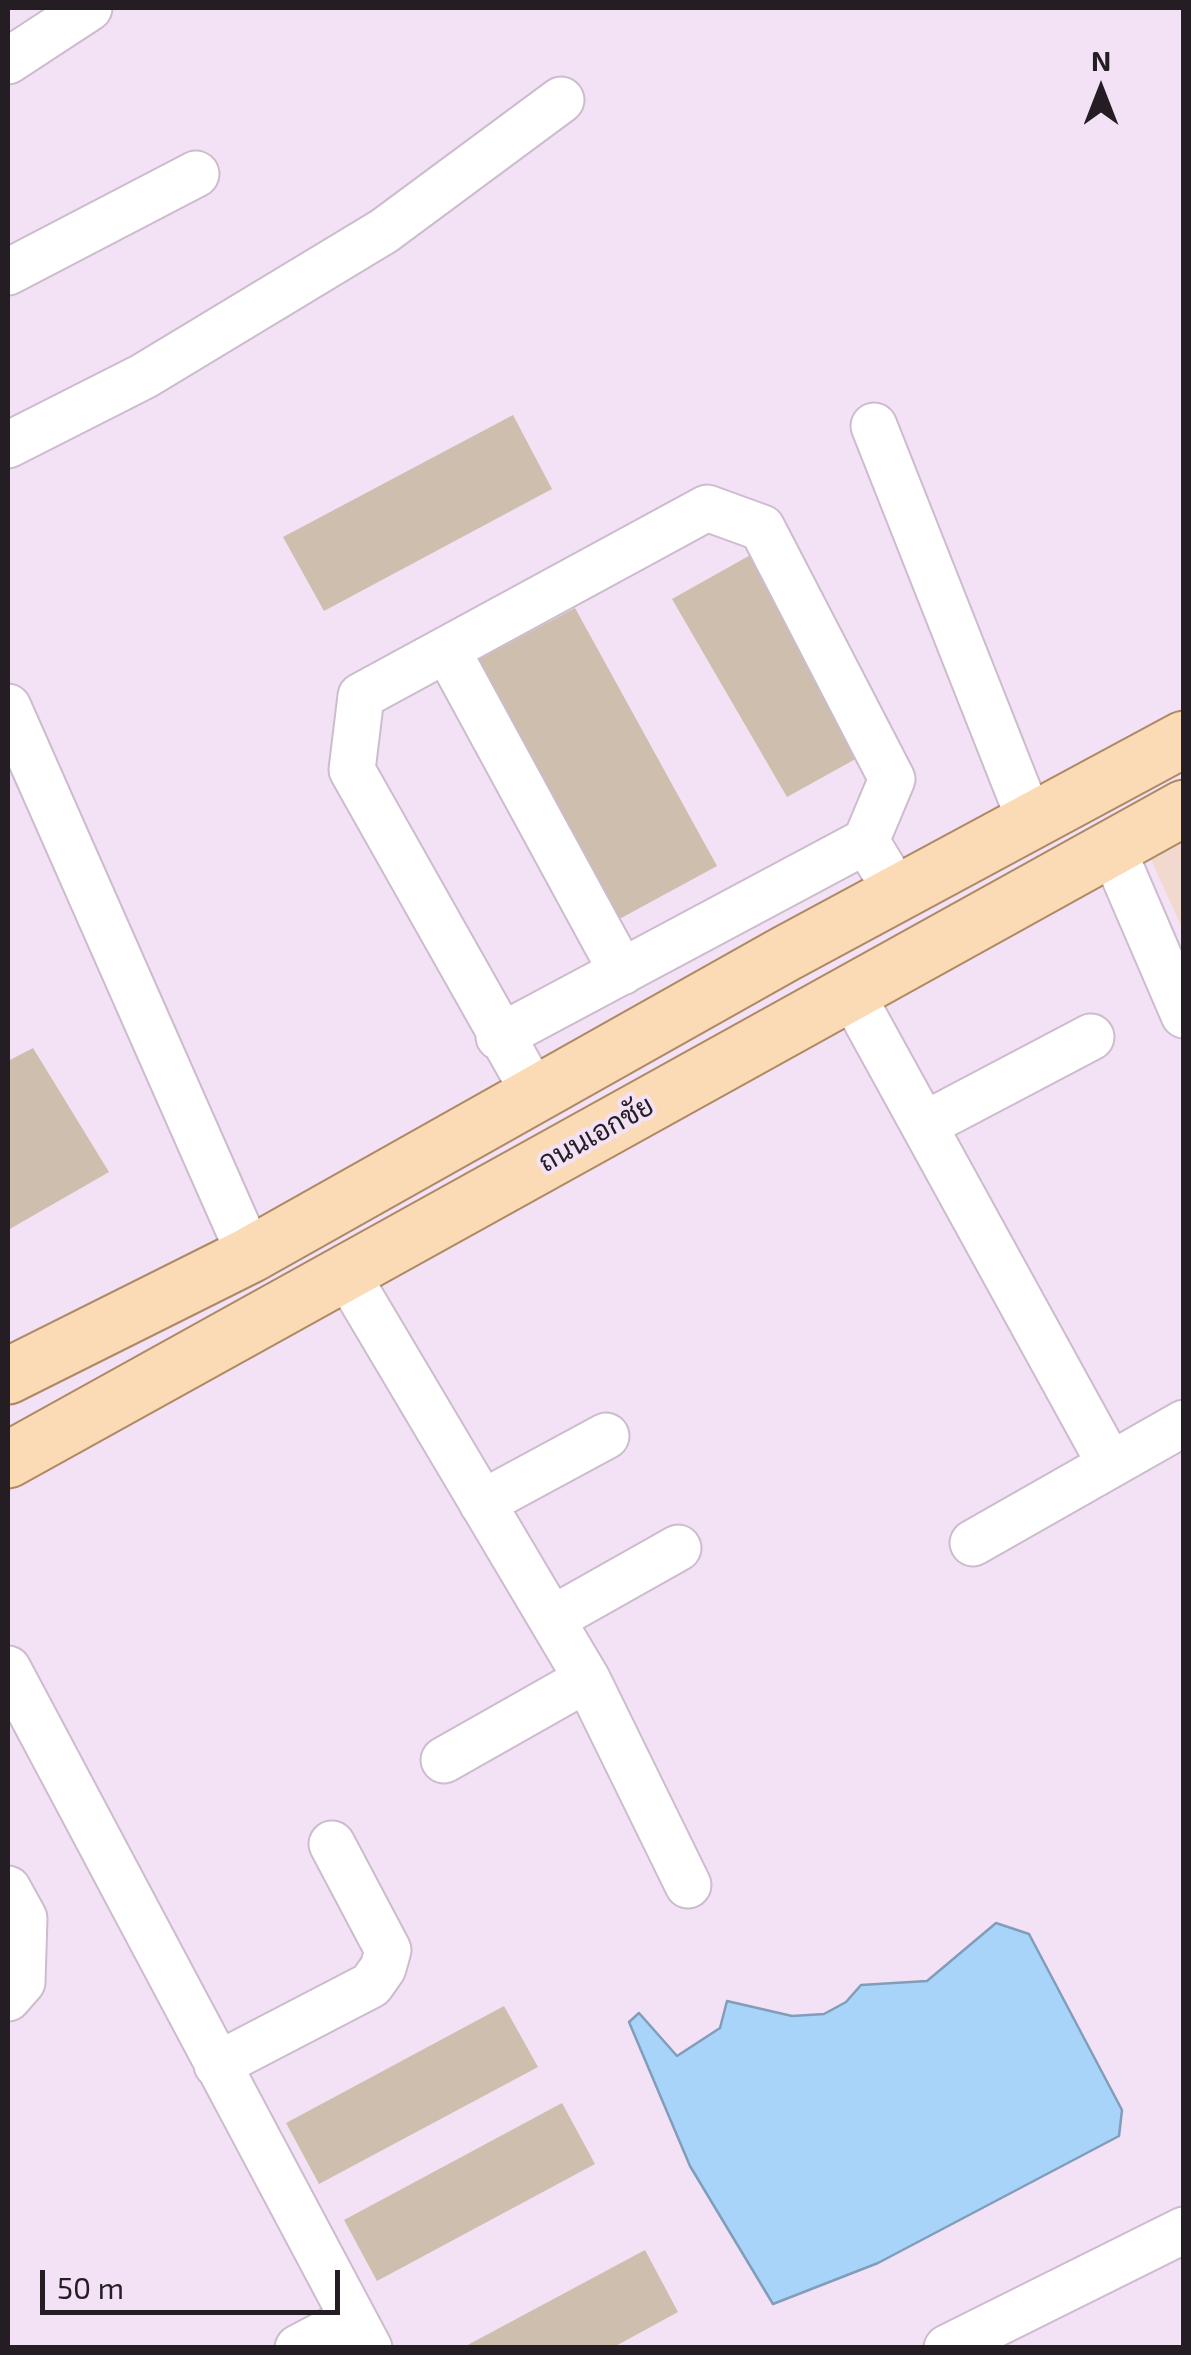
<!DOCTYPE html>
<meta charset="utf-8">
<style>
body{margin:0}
#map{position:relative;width:1191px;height:2355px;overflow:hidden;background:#f3e2f5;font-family:"Exo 2",sans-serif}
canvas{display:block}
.frame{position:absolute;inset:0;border:10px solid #241e24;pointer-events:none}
.north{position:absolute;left:1051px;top:40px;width:100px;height:100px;-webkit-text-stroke:8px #f3e2f5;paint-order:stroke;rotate:0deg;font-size:28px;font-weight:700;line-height:40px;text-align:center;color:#241e24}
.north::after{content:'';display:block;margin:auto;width:35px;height:45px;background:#241e24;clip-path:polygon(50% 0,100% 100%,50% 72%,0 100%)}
.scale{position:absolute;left:40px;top:2270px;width:300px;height:45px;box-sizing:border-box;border:5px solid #241e24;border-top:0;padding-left:12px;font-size:30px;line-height:35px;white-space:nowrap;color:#241e24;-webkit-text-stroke:8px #f3e2f5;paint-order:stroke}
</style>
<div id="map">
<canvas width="1191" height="2355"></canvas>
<div class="frame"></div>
<div class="north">N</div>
<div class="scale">50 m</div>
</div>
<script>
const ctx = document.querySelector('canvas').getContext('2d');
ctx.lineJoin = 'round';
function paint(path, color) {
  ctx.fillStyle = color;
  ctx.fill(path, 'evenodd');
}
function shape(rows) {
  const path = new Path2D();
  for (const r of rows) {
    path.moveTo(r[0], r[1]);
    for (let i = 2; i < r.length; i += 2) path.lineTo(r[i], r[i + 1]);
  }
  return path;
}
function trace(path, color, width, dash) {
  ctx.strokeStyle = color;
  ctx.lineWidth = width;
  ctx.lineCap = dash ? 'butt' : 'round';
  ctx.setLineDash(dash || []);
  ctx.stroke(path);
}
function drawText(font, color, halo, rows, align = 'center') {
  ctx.font = font + ' "Exo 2",Sarabun,sans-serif';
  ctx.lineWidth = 8;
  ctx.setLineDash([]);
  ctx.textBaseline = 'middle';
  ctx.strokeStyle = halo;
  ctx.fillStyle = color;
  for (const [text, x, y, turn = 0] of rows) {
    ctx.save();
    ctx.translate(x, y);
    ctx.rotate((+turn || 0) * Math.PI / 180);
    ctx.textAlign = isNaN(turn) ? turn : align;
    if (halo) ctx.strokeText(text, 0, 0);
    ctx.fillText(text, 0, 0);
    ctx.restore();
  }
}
paint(shape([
 [1183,808,1183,930,1139,833]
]), '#f1d9cf');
const water = shape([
 [996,1923,1029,1934,1122,2110,1119,2136,878,2263,773,2304,690,2166,629,2022,639,2013,677,2056,720,2028,727,2001,792,2016,824,2014,846,2002,861,1985,927,1981,996,1923]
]);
paint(water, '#a9d4fa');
trace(water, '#819dba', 2.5);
paint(shape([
 [513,415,552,489,324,611,283,537],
 [754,553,861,756,787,797,672,599],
 [575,608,717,866,612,923,470,664],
 [33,1048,109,1172,8,1230,8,1061],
 [504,2006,538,2067,319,2184,286,2123],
 [562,2103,595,2164,377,2281,344,2220],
 [645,2250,678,2312,612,2348,462,2348]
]), '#cebead');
const minor = shape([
 [8,61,89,8],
 [8,272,196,174],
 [874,426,1031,823],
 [8,445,144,376,384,231,561,100],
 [447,650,622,972],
 [8,707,250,1255],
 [1112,848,1184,1015],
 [851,993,1110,1464],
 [499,1037,866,841],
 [536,1096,352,770,361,696,707,508,762,528,892,779,866,841,899,895],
 [924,1125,1091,1037],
 [346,1273,587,1679,688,1885],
 [482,1503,606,1436],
 [973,1543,1184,1423],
 [552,1619,678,1548],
 [8,1669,369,2348],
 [444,1760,587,1679],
 [8,1889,24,1918,22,1982,8,1998],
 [217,2065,371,1985,383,1968,388,1950,332,1844],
 [298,2348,353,2319],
 [947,2348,1184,2230]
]);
const major = shape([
 [8,1376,250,1255,785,954,1184,739],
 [8,1460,1184,808]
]);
trace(minor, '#ccbccd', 49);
trace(major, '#ae8963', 59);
trace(minor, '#fff', 45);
trace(major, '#fbdbb6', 55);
drawText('28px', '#241e24', '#f3e2f5', [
 ["ถนนเอกชัย",596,1134,-29]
]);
</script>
